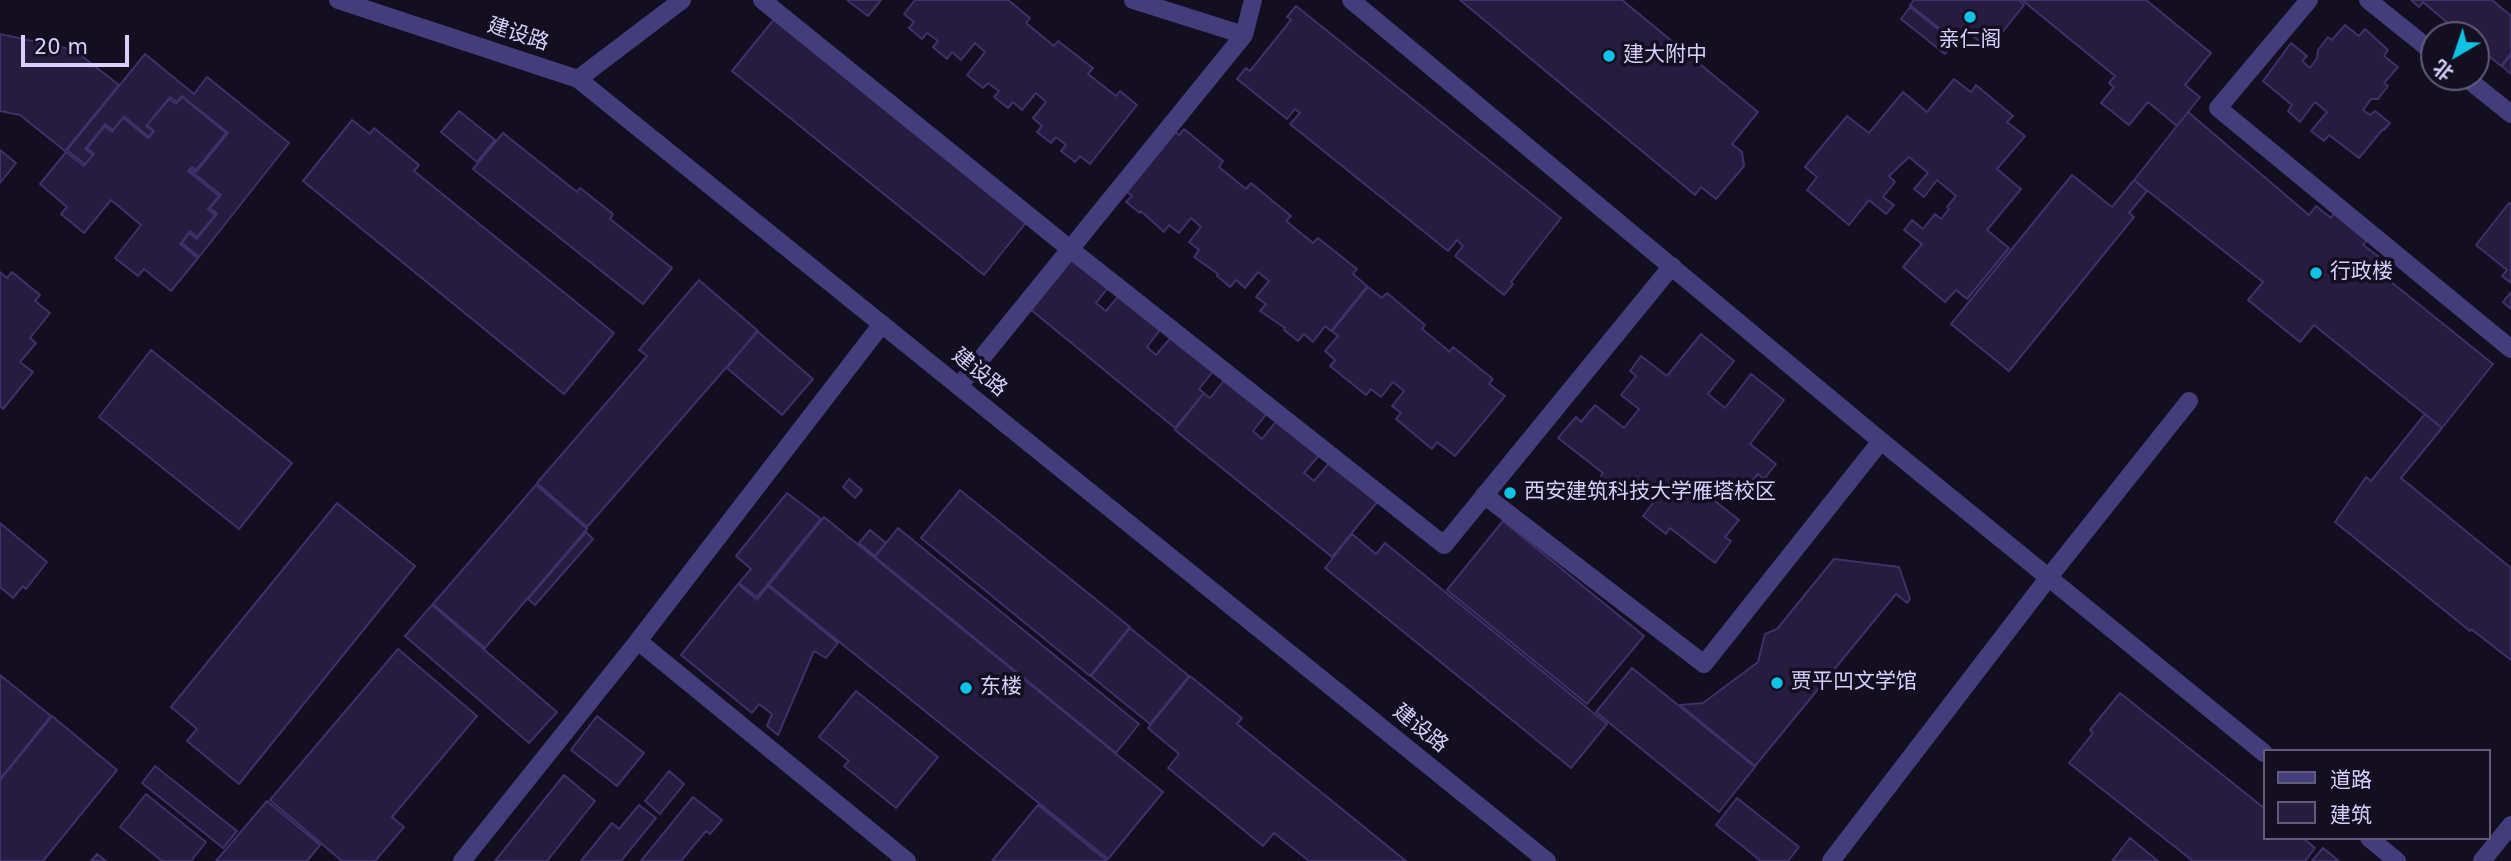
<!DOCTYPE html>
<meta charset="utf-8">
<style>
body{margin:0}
#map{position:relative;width:2511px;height:861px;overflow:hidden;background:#130e20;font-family:"DejaVu Sans","Noto Sans SC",sans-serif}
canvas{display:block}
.legend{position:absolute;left:2263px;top:749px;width:228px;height:91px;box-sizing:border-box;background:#130e20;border:2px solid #625c78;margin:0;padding:9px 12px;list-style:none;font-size:21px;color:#d8d0fb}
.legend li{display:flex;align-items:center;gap:14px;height:35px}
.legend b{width:35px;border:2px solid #625c78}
.north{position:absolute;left:2420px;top:21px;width:70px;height:70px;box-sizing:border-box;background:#130e20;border:2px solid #625c78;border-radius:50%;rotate:219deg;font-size:19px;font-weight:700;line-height:28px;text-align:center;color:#d8d0fb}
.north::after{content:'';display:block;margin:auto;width:24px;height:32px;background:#11c2e7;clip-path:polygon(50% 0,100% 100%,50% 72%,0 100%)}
.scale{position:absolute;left:21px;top:35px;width:108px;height:32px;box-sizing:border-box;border:4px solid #d8d0fb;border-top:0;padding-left:9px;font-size:21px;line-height:24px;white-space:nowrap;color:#d8d0fb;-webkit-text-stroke:5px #130e20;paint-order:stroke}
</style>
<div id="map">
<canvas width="2511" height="861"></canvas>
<ul class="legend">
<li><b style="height:9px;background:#443d7b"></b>道路</li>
<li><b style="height:19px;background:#251c3f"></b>建筑</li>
</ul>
<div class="north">北</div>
<div class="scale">20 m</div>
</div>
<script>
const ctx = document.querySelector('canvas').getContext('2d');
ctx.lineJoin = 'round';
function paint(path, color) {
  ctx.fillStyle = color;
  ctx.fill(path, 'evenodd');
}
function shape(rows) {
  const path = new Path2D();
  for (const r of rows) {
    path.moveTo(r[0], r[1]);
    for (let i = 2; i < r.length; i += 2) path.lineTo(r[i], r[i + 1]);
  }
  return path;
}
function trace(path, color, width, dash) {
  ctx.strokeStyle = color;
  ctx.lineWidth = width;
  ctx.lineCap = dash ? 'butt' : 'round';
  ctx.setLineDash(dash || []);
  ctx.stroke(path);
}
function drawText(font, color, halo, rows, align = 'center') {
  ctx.font = font + ' "DejaVu Sans","Noto Sans SC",sans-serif';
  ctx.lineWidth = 7;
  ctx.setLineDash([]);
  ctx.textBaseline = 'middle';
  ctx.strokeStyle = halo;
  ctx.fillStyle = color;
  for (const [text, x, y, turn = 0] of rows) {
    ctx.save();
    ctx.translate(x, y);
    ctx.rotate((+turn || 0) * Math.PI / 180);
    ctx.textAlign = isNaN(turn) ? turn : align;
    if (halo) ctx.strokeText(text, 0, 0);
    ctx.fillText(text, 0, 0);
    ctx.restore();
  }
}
const building = shape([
 [847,0,881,0,868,16,847,0],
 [915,0,1008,0,1030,18,1026,23,1054,46,1058,41,1093,68,1088,74,1116,96,1120,91,1137,105,1090,164,1080,156,1075,162,1061,151,1066,145,1056,137,1051,143,1037,132,1042,126,1033,118,1046,102,1036,93,1022,110,1013,102,1008,108,994,97,999,91,988,83,983,88,967,75,985,52,975,43,961,60,952,52,947,59,933,47,938,41,927,33,922,39,909,28,914,22,904,14,915,0],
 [1460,0,1622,0,1758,112,1732,144,1742,152,1744,166,1716,199,1701,187,1695,195,1460,0],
 [1914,0,2019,0,2024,5,1989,49,1964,29,1954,40,1910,5,1914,0],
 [2022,0,2146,0,2211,53,2185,85,2200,97,2177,126,2148,102,2129,125,2101,103,2114,87,2109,83,2115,76,2022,0],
 [2411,0,2492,0,2511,16,2511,53,2501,66,2484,52,2480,57,2476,53,2476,35,2452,35,2455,29,2423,2,2419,7,2411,0],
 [1296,6,1561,218,1511,282,1513,284,1504,295,1455,256,1463,246,1457,240,1448,251,1290,124,1300,113,1295,109,1287,119,1237,79,1246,68,1250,71,1291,20,1287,17,1296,6],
 [1910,7,1954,42,1945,54,1901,19,1910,7],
 [776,17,1028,220,984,275,732,71,776,17],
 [2345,25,2359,36,2365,29,2388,50,2384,56,2398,67,2384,83,2388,86,2378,99,2371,99,2363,110,2370,115,2375,111,2390,123,2384,130,2383,129,2359,158,2329,135,2324,141,2311,131,2327,112,2315,102,2300,122,2288,111,2292,105,2263,81,2291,43,2307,56,2302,61,2310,68,2317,58,2318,50,2328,37,2332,40,2345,25],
 [0,34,74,50,119,85,65,151,20,115,0,111,0,34],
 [145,54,194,94,207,77,289,143,199,257,182,243,189,233,197,239,217,214,210,208,221,195,190,170,191,168,196,172,228,133,182,96,177,102,170,97,146,126,153,131,149,137,124,116,113,130,105,124,85,149,93,155,85,164,67,150,145,54],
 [2511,55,2511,74,2502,66,2511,55],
 [1954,79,1971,92,1976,85,2013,116,2007,122,2025,136,1997,169,2021,189,1987,230,2009,248,1967,299,1956,290,1945,302,1903,267,1922,244,1904,230,1912,220,1923,229,1935,214,1941,219,1949,209,1947,207,1956,196,1937,180,1924,197,1914,189,1928,173,1909,157,1889,176,1895,182,1883,197,1894,205,1886,214,1869,200,1849,225,1807,190,1817,177,1805,167,1847,116,1869,133,1903,92,1927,112,1954,79],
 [182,97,226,133,196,170,192,167,188,171,219,196,208,209,215,215,197,237,190,231,180,244,198,258,171,291,144,269,138,276,115,258,141,225,111,200,84,233,61,214,67,207,40,184,66,152,84,166,94,154,87,148,105,126,112,132,123,118,148,138,154,131,147,125,169,99,176,104,182,97],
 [459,111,495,140,477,162,441,132,459,111],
 [2188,112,2309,215,2316,206,2331,218,2334,213,2367,240,2363,245,2378,256,2370,265,2493,364,2442,428,2314,325,2300,342,2248,300,2263,282,2134,180,2188,112],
 [352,120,370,134,374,128,419,165,414,171,614,333,564,394,303,181,352,120],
 [1164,123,1179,135,1184,129,1223,161,1219,167,1246,189,1251,183,1291,216,1286,221,1313,243,1318,238,1357,269,1353,274,1367,286,1331,331,1325,326,1313,342,1304,334,1298,341,1284,330,1285,328,1260,311,1266,304,1256,297,1269,281,1258,272,1245,288,1236,280,1230,287,1217,276,1218,274,1194,257,1199,250,1189,242,1201,227,1191,218,1179,233,1169,225,1164,232,1141,211,1140,213,1126,202,1132,196,1116,183,1164,123],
 [503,133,577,192,580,188,613,214,610,219,672,268,643,304,473,169,503,133],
 [0,150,16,163,0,183,0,150],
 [2072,175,2112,207,2134,180,2147,191,2129,213,2134,217,2009,371,1951,324,2072,175],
 [2509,203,2511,205,2511,283,2502,276,2507,270,2476,245,2509,203],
 [1063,245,1111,284,1096,303,1106,311,1121,293,1163,326,1147,347,1156,355,1173,335,1215,369,1199,389,1204,393,1175,428,1019,300,1063,245],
 [0,272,7,278,12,272,40,295,35,301,50,313,30,338,36,343,20,362,33,372,3,409,0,406,0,272],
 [699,280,758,331,587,527,537,483,647,356,639,350,699,280],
 [1368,287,1382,298,1387,293,1425,325,1422,329,1450,352,1453,347,1493,379,1489,384,1505,396,1455,456,1437,442,1432,449,1396,419,1401,413,1392,406,1404,391,1393,382,1381,397,1371,389,1366,395,1330,366,1335,360,1325,351,1338,336,1332,331,1368,287],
 [2511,292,2511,309,2503,302,2511,292],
 [757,331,813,379,782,415,727,368,757,331],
 [1701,334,1734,361,1708,394,1725,408,1751,374,1784,400,1750,444,1776,464,1764,479,1758,474,1743,492,1725,478,1710,497,1739,520,1725,537,1731,541,1715,563,1670,528,1666,534,1643,516,1659,495,1635,477,1619,497,1598,480,1603,473,1558,438,1576,417,1581,422,1595,405,1624,428,1639,409,1621,395,1636,376,1630,371,1641,356,1667,376,1701,334],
 [151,350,292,463,239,529,99,417,151,350],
 [1226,378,1268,412,1253,431,1262,439,1278,419,1320,454,1304,473,1314,481,1330,462,1378,501,1332,557,1175,430,1204,393,1210,398,1226,378],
 [2425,414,2442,428,2401,478,2511,568,2511,660,2471,629,2470,631,2335,522,2366,477,2371,481,2425,414],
 [849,479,862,490,855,498,843,487,849,479],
 [536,485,587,529,485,648,433,604,536,485],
 [960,490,1130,627,1090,676,921,538,960,490],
 [787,493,821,519,757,597,739,583,751,569,736,556,787,493],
 [337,503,415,566,239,784,187,741,197,729,171,707,337,503],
 [824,517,1163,792,1108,859,769,585,824,517],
 [1503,521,1644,636,1587,704,1447,590,1503,521],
 [0,523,47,562,26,589,23,586,13,598,0,587,0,523],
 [898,528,1139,724,1116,753,875,557,898,528],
 [870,530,886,543,875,556,859,543,870,530],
 [586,532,593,539,535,605,528,599,586,532],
 [1352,534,1376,554,1385,543,1607,724,1571,768,1325,568,1352,534],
 [1834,559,1899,567,1910,599,1907,603,1896,594,1755,766,1680,705,1703,703,1758,662,1765,634,1777,629,1834,559],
 [738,584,757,600,768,586,838,643,826,658,814,651,778,735,767,726,772,714,759,704,752,713,681,655,738,584],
 [432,605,557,712,529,743,405,636,432,605],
 [1130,628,1189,676,1150,724,1091,676,1130,628],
 [398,649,477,716,392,817,404,827,375,861,342,861,270,800,398,649],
 [1632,668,1755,767,1719,812,1596,712,1632,668],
 [0,675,51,716,0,779,0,675],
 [1190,676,1242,718,1237,724,1406,861,1309,861,1274,833,1263,846,1168,768,1179,754,1148,728,1190,676],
 [856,691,938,757,896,808,844,766,849,761,819,737,856,691],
 [2120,693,2264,808,2264,838,2303,838,2315,848,2305,861,2193,861,2069,763,2093,733,2090,730,2120,693],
 [52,716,117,770,43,861,0,861,0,780,52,716],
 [597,716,644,753,617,786,571,750,597,716],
 [155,766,237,831,223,848,142,783,155,766],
 [669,771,684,784,660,814,645,801,669,771],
 [564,775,595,801,547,861,495,861,564,775],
 [146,794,206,842,191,861,162,861,120,827,146,794],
 [693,797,722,820,710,834,706,831,681,861,641,861,693,797],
 [1737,798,1799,847,1788,861,1761,861,1716,825,1737,798],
 [267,801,320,845,307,861,216,861,267,801],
 [639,805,656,818,621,861,581,861,612,823,619,829,639,805],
 [1038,805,1107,861,992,861,1038,805],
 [2130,838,2158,861,2112,861,2130,838],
 [2323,848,2339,861,2312,861,2323,848],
 [97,854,106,861,91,861,97,854]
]);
paint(building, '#251c3f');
trace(building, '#3f3069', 2);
trace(shape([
 [762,0,1070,249,1444,545,1672,266],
 [1133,0,1244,35],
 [1351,0,1881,441,2264,753],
 [2309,0,2218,108,2511,349],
 [2368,0,2434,53],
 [2465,77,2511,114],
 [578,79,682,0],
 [959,386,1244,35,1253,0],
 [1484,495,1704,664,1881,441],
 [638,641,882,324],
 [2369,838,2397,861],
 [462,861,638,641,907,861],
 [1831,861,2049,577,2189,401],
 [2482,861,2511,825]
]), '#443d7b', 18);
trace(shape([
 [338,0,578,79,1547,861]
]), '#443d7b', 18);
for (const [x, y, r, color] of [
 [1970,17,7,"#11c2e7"],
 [1609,56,7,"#11c2e7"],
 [2316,273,7,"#11c2e7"],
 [1510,493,7,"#11c2e7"],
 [1777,683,7,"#11c2e7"],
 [966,688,7,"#11c2e7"]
]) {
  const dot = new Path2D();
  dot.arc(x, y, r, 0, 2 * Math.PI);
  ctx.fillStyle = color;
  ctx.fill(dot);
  trace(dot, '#130e20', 2.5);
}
drawText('21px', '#d8d0fb', '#130e20', [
 ["建设路",518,35,18],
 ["建设路",979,373,39],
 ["建设路",1420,729,39]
]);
drawText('21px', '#d8d0fb', '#130e20', [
 ["亲仁阁",1970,41,"center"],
 ["建大附中",1623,56],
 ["行政楼",2330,273],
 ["西安建筑科技大学雁塔校区",1524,493],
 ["贾平凹文学馆",1791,683],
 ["东楼",980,688]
], 'left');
</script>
